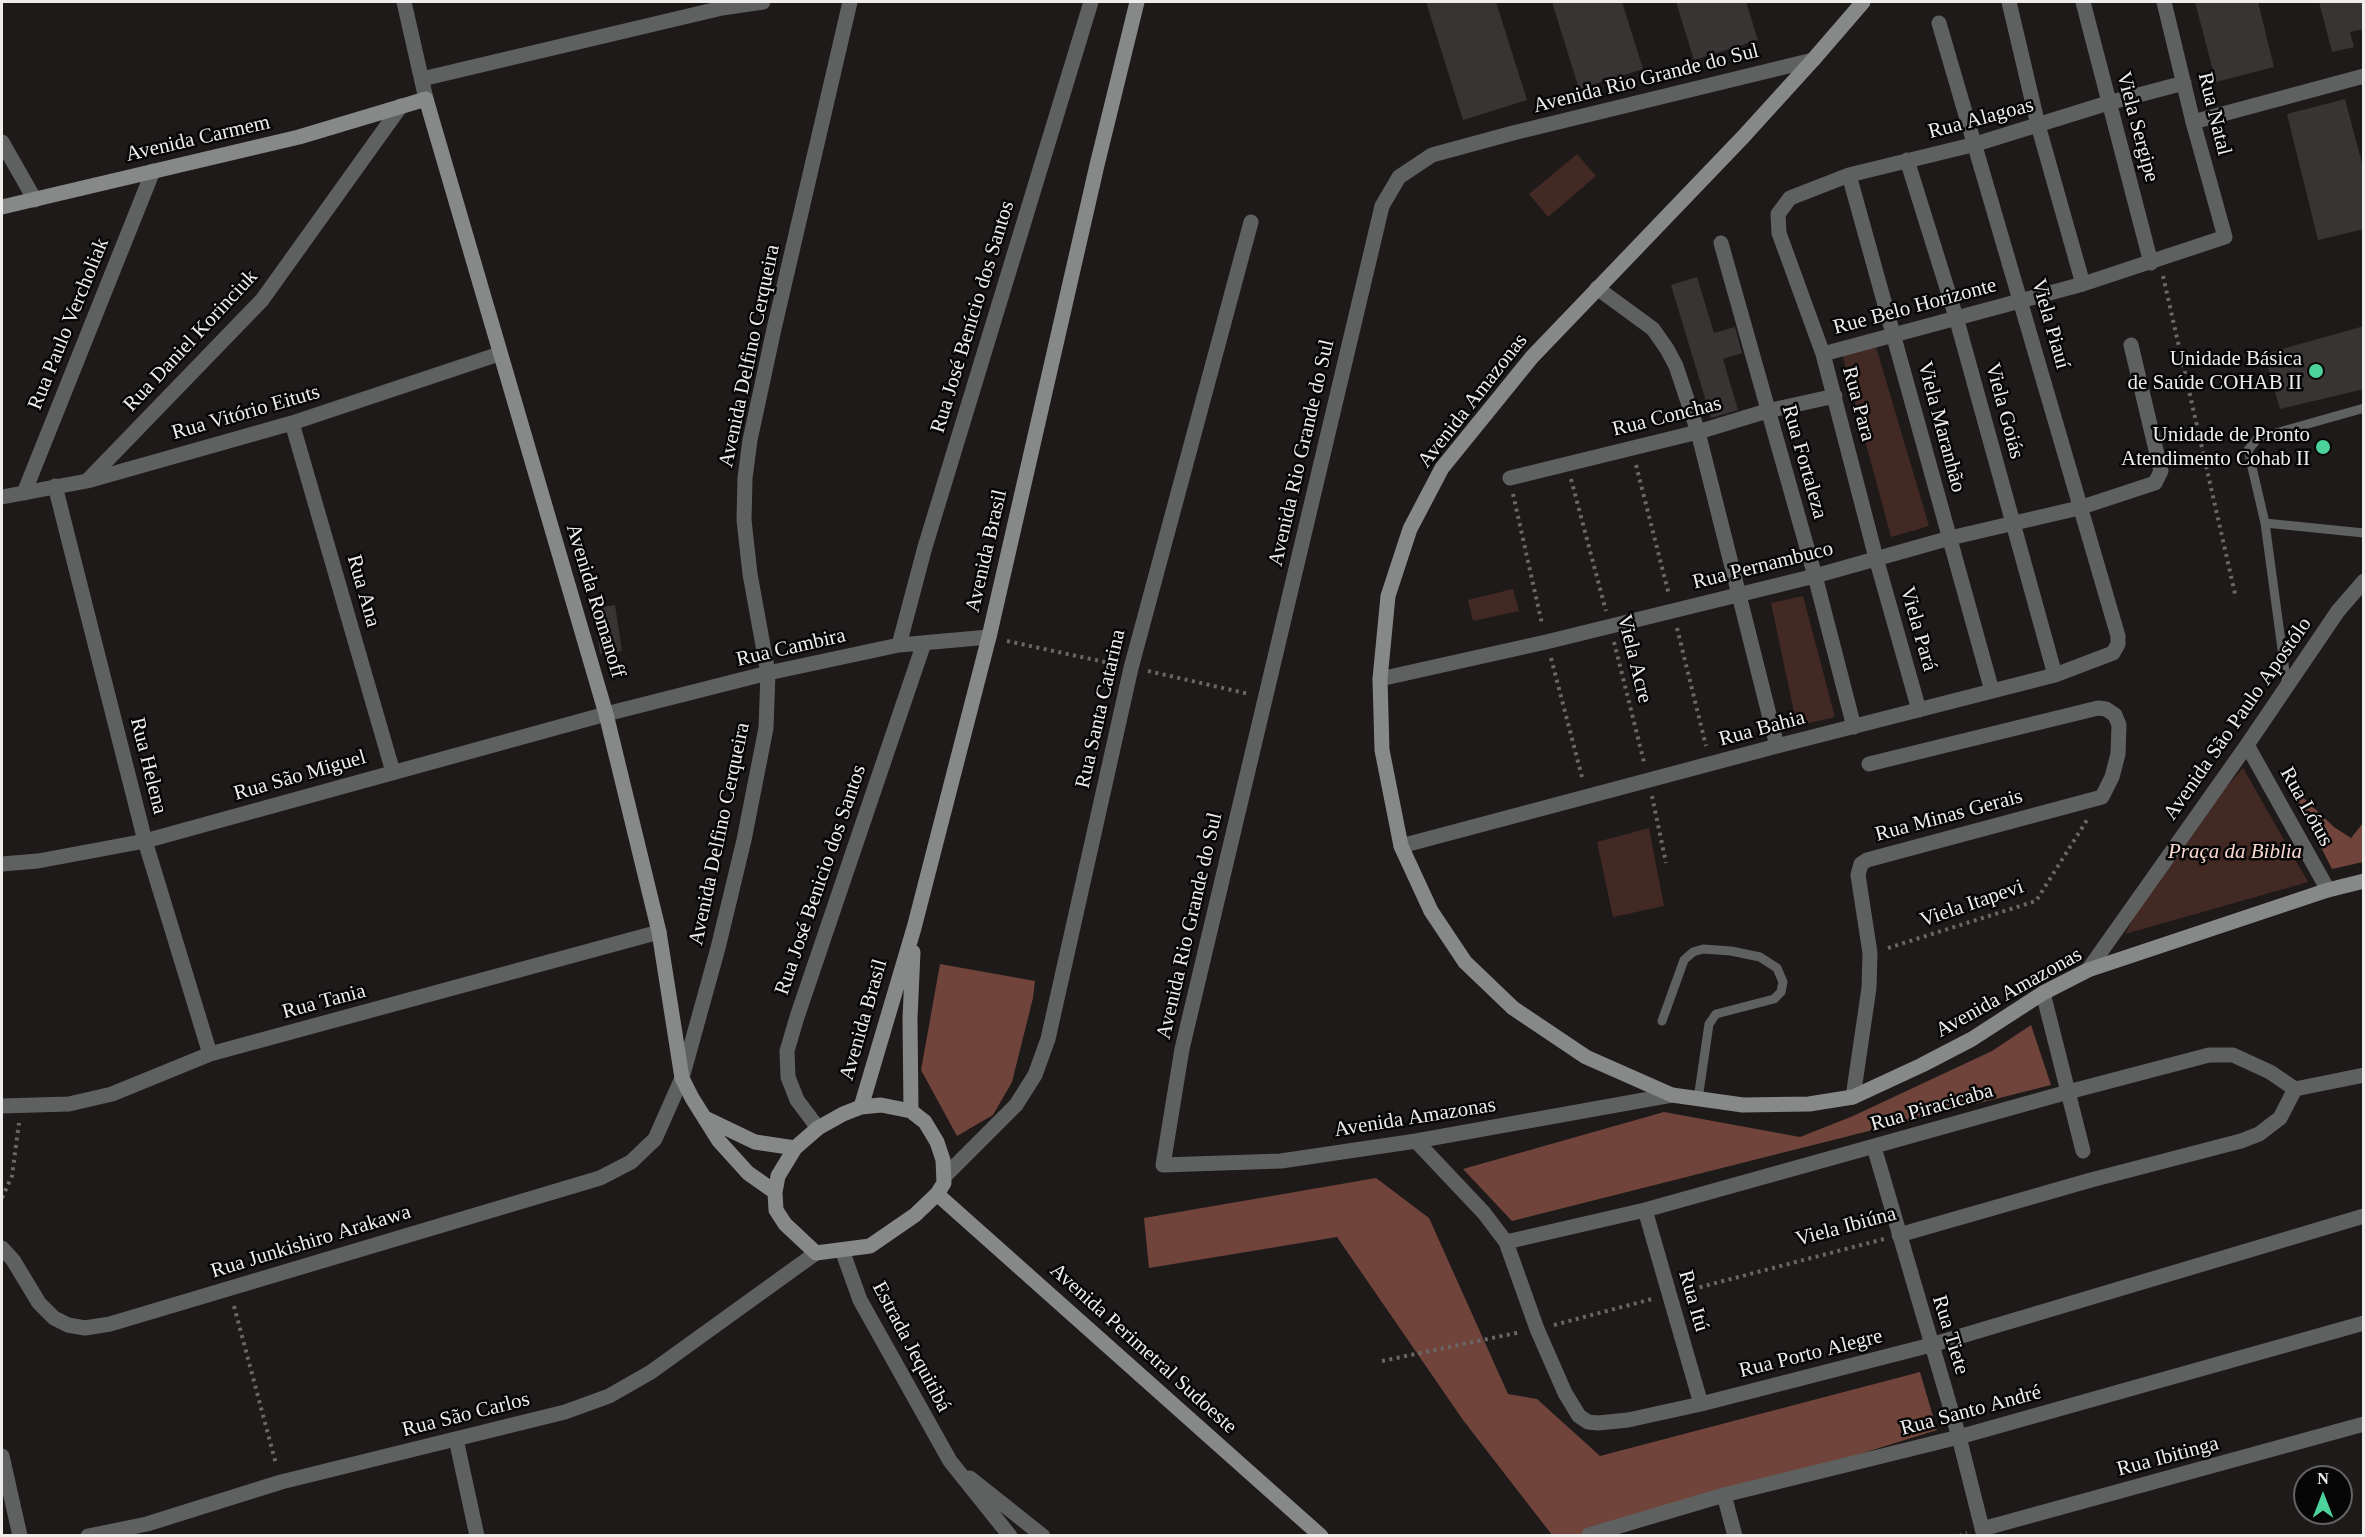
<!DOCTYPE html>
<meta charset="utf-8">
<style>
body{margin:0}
#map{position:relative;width:2365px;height:1537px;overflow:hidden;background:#1e1a1a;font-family:Georgia,serif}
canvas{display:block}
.frame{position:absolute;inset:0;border:3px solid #efecec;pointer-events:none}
.north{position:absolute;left:2293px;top:1465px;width:60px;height:60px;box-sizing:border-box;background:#070606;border:2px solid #646262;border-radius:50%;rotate:0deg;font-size:16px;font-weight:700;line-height:24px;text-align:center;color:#efecec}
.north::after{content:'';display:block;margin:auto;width:21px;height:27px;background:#4cd39b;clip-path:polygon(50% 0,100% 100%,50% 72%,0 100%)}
</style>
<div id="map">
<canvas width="2365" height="1537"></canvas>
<div class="frame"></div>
<div class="north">N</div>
</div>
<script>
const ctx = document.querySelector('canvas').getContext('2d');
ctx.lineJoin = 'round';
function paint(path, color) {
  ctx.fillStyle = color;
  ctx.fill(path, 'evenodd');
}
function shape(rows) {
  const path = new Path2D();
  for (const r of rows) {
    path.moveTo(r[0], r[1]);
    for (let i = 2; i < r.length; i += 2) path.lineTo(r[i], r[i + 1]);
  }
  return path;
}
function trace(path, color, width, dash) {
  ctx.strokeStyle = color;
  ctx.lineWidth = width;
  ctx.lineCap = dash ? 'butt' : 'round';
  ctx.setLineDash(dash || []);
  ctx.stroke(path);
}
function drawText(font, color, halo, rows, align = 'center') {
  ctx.font = font + ' Georgia,serif';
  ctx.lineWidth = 5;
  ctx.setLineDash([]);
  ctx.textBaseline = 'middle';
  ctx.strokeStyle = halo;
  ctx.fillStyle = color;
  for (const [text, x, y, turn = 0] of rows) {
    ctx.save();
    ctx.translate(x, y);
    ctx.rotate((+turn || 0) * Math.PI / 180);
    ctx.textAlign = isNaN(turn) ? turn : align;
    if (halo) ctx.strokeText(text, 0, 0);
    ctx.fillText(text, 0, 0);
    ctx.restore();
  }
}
paint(shape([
 [1577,154,1596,176,1548,217,1529,194],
 [1876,347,1929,526,1891,537,1842,354],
 [1513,589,1519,611,1473,621,1468,600],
 [1803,596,1835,717,1797,726,1771,603],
 [2243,768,2308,882,2125,934,2171,849],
 [1649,828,1664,906,1613,917,1597,842]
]), '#432923');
paint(shape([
 [2289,784,2334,827,2351,838,2363,823,2363,862,2332,869],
 [940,964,1035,981,1033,998,1012,1082,993,1115,957,1136,921,1070],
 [2031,1025,2051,1085,1512,1221,1463,1169,1664,1112,1800,1137,1853,1116,1992,1051],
 [1376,1178,1429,1218,1508,1394,1537,1399,1600,1456,1920,1372,1937,1430,1600,1535,1552,1535,1463,1420,1337,1237,1149,1268,1144,1218]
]), '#70443a');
paint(shape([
 [1426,2,1496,2,1527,100,1463,120],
 [1552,2,1622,2,1643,69,1579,89],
 [1676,2,1746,2,1758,40,1694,60],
 [2195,2,2258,2,2274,67,2216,82],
 [2319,2,2364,2,2364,29,2350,32,2354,47,2332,52],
 [2345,99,2364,171,2364,229,2318,240,2287,114],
 [1697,277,1714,333,1735,327,1742,353,1723,359,1738,410,1711,418,1671,285],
 [2364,326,2364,389,2280,409,2264,354],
 [615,605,622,651,600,654,594,608]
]), '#383433');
trace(shape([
 [2163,276,2236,598],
 [1636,465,1669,595],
 [1571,479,1606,611],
 [1513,494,1542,624],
 [1677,628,1706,746],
 [1007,641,1114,664],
 [1614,642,1644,762],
 [1551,658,1583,781],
 [1148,671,1249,694],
 [1652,796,1666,863],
 [1888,948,2036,901,2087,820],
 [2,1198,12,1176,19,1123],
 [1685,1291,1884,1239],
 [234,1306,276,1464],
 [1554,1325,1652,1299],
 [1382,1361,1521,1332],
 [1959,1536,1967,1533]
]), '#6a6767', 4, [3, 4.5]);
trace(shape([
 [2265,523,2364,533],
 [2287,686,2265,523,2248,450,2258,438,2364,408],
 [1662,1021,1684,960,1693,952,1703,949,1731,951,1760,957,1777,968,1783,982,1781,992,1774,999,1716,1014,1709,1024,1698,1099]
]), '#5f6160', 9);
trace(shape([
 [404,2,426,99],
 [2009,2,2038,125,2083,284],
 [2083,2,2151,263],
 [422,79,722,8,763,2],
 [2193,122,2364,76],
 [2,142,35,200],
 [1907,160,1956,317,2055,675],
 [1849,175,1992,691],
 [1721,243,1815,576,1854,727],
 [1597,288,1653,329,1667,349,1676,366,1698,432,1777,746],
 [1823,354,2083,284,2225,237,2193,122,2164,2],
 [292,423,393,772],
 [1510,478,1698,432,1767,411,1835,396],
 [87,481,262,300,401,106],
 [55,486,145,841,210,1054],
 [24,493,153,171],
 [2,497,87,481,292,423,499,354],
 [899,645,925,547,1091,2],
 [1380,679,1546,642,1815,576,1950,538,2079,508,2155,483,2161,471,2131,345],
 [1919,710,1876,558,1823,354,1779,233,1778,214,1790,198,1849,175,1976,144,2108,103,2184,83],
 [2247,745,2328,890],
 [1401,846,1777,746,2055,675,2113,653,2118,644,2118,636,1939,23],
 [2,864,38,861,145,841,606,714,768,673,899,645,989,637],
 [2088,970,2247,745,2338,611,2364,581],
 [2043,993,2083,1151],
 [1672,1095,1416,1141,1281,1161,1163,1165,1182,1049,1382,206,1399,177,1432,155,1513,133,1813,60],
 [1853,1097,1869,988,1870,953,1858,875,1861,864,1867,860,2102,797,2112,777,2118,754,2119,725,2115,715,2106,709,2098,708,1869,764],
 [2,1106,69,1104,112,1094,210,1054,659,932],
 [818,1128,797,1100,788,1077,787,1051,797,1017,924,643],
 [1416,1141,1484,1213,1506,1242,1537,1329,1565,1393,1579,1416,1588,1422,1598,1423,1628,1420,1701,1404,1931,1345,2364,1216],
 [1874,1147,1959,1437,1984,1536],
 [945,1176,1016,1105,1035,1075,1048,1039,1131,668,1251,222],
 [1645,1210,1701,1404],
 [1899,1235,2091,1180,2241,1141,2259,1134,2280,1118,2295,1089],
 [1506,1242,1645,1210,2068,1092,2209,1055,2233,1055,2270,1072,2295,1089,2364,1075],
 [2,1248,13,1260,39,1303,54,1318,68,1325,85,1328,110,1324,600,1178,631,1162,655,1139,682,1078,718,948,744,840,766,728,768,673,750,574,744,520,745,478,750,440,774,329,850,2],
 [842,1250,860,1300,950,1461,1010,1536],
 [456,1439,477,1536],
 [2,1456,20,1536],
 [970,1478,1043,1536],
 [1724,1495,1735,1536],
 [1982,1529,2364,1424],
 [1589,1535,1724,1495,1959,1437,2364,1323],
 [88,1536,147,1524,281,1482,565,1412,609,1396,651,1372,816,1253]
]), '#5f6160', 15);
trace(shape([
 [1863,2,1813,60,1743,137,1532,357,1442,468,1410,529,1388,596,1380,679,1382,750,1401,846,1431,911,1465,962,1513,1008,1586,1057,1672,1095,1743,1105,1809,1104,1853,1097,1922,1065,1972,1039,2043,993,2088,970,2328,890,2364,881],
 [2,207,299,137,426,99,606,714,659,932,682,1078,692,1098,719,1141,748,1173,775,1192],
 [881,1105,911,1111,925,1122,937,1142,943,1160,944,1183,937,1194,915,1215,870,1246,816,1253,785,1224,776,1210,775,1192,778,1176,795,1148,818,1128,843,1114,861,1107,881,1105],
 [861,1107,914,928,989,637,1097,165,1137,2],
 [911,1111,910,1018,913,952],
 [705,1118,755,1142,795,1148],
 [937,1194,1321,1536]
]), '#868987', 15);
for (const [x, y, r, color] of [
 [2316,371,8,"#4cd39b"],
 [2323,447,8,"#4cd39b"]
]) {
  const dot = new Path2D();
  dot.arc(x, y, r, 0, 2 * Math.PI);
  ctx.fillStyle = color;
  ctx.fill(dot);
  trace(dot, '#070606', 2);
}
drawText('21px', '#efecec', '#070606', [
 ["Avenida Rio Grande do Sul",1646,79,-14],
 ["Rua Natal",2214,114,76],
 ["Rua Alagoas",1981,119,-15],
 ["Viela Sergipe",2137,127,75],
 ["Avenida Carmem",198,139,-13],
 ["Rue Belo Horizonte",1915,307,-15],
 ["Rua José Benício dos Santos",973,317,-73],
 ["Rua Paulo Vercholiak",69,324,-68],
 ["Viela Piauí",2050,324,74],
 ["Rua Daniel Korinciuk",191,341,-47],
 ["Avenida Delfino Cerqueira",750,356,-78],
 ["Avenida Amazonas",1473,401,-52],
 ["Rua Para",1858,404,75],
 ["Viela Goiás",2004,411,75],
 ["Rua Vitório Eituts",246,413,-16],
 ["Rua Conchas",1667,417,-14],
 ["Viela Maranhão",1941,427,75],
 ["Avenida Rio Grande do Sul",1302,453,-77],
 ["Rua Fortaleza",1804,462,74],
 ["Avenida Brasil",987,551,-77],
 ["Rua Pernambuco",1763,566,-14],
 ["Rua Ana",363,591,74],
 ["Avenida Romanoff",595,601,73],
 ["Viela Pará",1918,629,74],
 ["Rua Cambira",791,648,-13],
 ["Viela Acre",1634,659,76],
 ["Rua Santa Catarina",1101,709,-77],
 ["Avenida São Paulo Apostólo",2238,719,-55],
 ["Rua Bahia",1762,729,-15],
 ["Rua Helena",148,766,76],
 ["Rua São Miguel",300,776,-16],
 ["Rua Lótus",2306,807,61],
 ["Rua Minas Gerais",1949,816,-15],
 ["Avenida Delfino Cerqueira",720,834,-78],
 ["Rua José Benicio dos Santos",821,880,-71],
 ["Viela Itapevi",1972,904,-19],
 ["Avenida Rio Grande do Sul",1190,926,-77],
 ["Avenida Amazonas",2009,993,-29],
 ["Rua Tania",324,1002,-15],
 ["Avenida Brasil",864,1020,-74],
 ["Rua Piracicaba",1932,1108,-16],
 ["Avenida Amazonas",1415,1118,-9],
 ["Viela Ibiúna",1846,1227,-15],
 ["Rua Junkishiro Arakawa",311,1242,-17],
 ["Rua Itú",1693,1301,74],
 ["Rua Tiete",1950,1335,73],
 ["Estrada Jequitibá",911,1347,62],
 ["Avenida Perimetral Sudoeste",1143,1349,42],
 ["Rua Porto Alegre",1811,1354,-14],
 ["Rua Santo André",1971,1411,-15],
 ["Rua São Carlos",466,1415,-14],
 ["Rua Ibitinga",2168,1457,-15]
]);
drawText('21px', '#efecec', '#070606', [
 ["Unidade Básica",2302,359],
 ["de Saúde COHAB II",2302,383],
 ["Unidade de Pronto",2310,435],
 ["Atendimento Cohab II",2310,459]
], 'right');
drawText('italic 21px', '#f8d8d0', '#070606', [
 ["Praça da Biblia",2235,852]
]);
</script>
